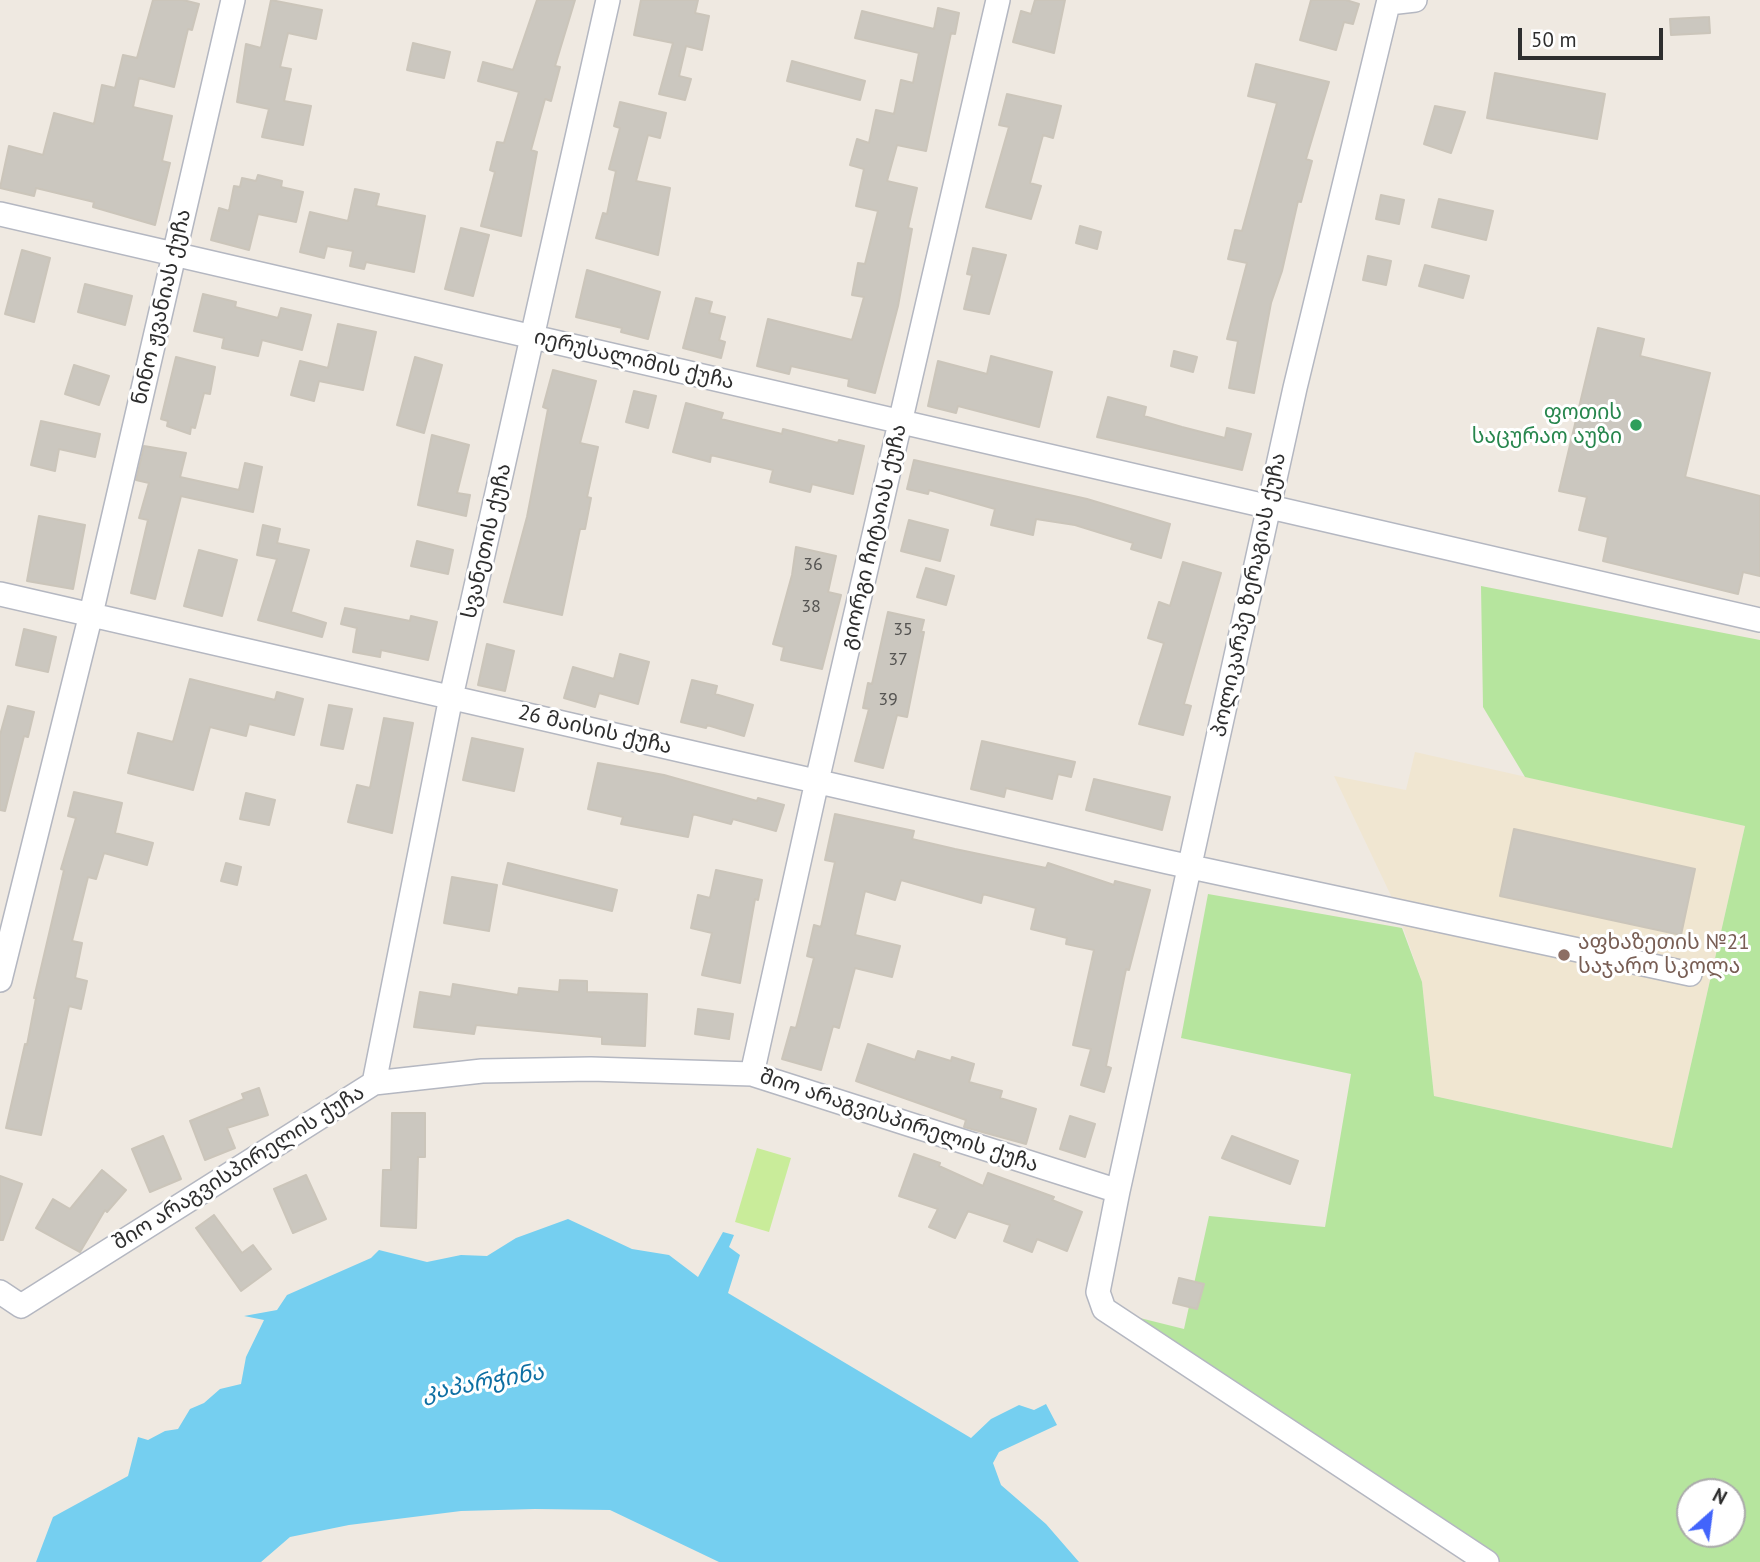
<!DOCTYPE html>
<meta charset="utf-8">
<style>
body{margin:0}
#map{position:relative;width:1760px;height:1562px;overflow:hidden;background:#efe9e1;font-family:"PT Sans",sans-serif}
canvas{display:block}
.north{position:absolute;left:1676px;top:1478px;width:70px;height:70px;box-sizing:border-box;background:#fff;border:2px solid #ababab;border-radius:50%;rotate:28deg;font-size:19px;font-weight:700;line-height:28px;text-align:center;color:#2e2e2e}
.north::after{content:'';display:block;margin:auto;width:24px;height:32px;background:#4264fb;clip-path:polygon(50% 0,100% 100%,50% 72%,0 100%)}
.scale{position:absolute;left:1518px;top:28px;width:145px;height:32px;box-sizing:border-box;border:4px solid #2e2e2e;border-top:0;padding-left:9px;font-size:21px;line-height:24px;white-space:nowrap;color:#2e2e2e;-webkit-text-stroke:5px #fff;paint-order:stroke}
</style>
<div id="map">
<canvas width="1760" height="1562"></canvas>
<div class="north">N</div>
<div class="scale">50 m</div>
</div>
<script>
const ctx = document.querySelector('canvas').getContext('2d');
ctx.lineJoin = 'round';
function paint(path, color) {
  ctx.fillStyle = color;
  ctx.fill(path, 'evenodd');
}
function shape(rows) {
  const path = new Path2D();
  for (const r of rows) {
    path.moveTo(r[0], r[1]);
    for (let i = 2; i < r.length; i += 2) path.lineTo(r[i], r[i + 1]);
  }
  return path;
}
function trace(path, color, width, dash) {
  ctx.strokeStyle = color;
  ctx.lineWidth = width;
  ctx.lineCap = dash ? 'butt' : 'round';
  ctx.setLineDash(dash || []);
  ctx.stroke(path);
}
function drawText(font, color, halo, rows, align = 'center') {
  ctx.font = font + ' "PT Sans","Noto Sans Georgian",sans-serif';
  ctx.lineWidth = 6;
  ctx.setLineDash([]);
  ctx.textBaseline = 'middle';
  ctx.strokeStyle = halo;
  ctx.fillStyle = color;
  for (const [text, x, y, turn = 0] of rows) {
    ctx.save();
    ctx.translate(x, y);
    ctx.rotate((+turn || 0) * Math.PI / 180);
    ctx.textAlign = isNaN(turn) ? turn : align;
    if (halo) ctx.strokeText(text, 0, 0);
    ctx.fillText(text, 0, 0);
    ctx.restore();
  }
}
paint(shape([
 [1415,752,1745,826,1672,1148,1434,1096,1422,982,1395,904,1334,776,1406,790]
]), '#f0e6d1');
paint(shape([
 [1481,586,1760,640,1760,1562,1487,1562,1104,1309,1184,1329,1209,1216,1325,1227,1351,1074,1181,1038,1208,894,1402,928,1422,982,1434,1096,1672,1148,1745,826,1525,777,1483,707],
 [1690,1492,1732,1492,1732,1534,1690,1534]
]), '#b6e59e');
paint(shape([
 [757,1148,791,1158,769,1232,735,1222]
]), '#c9ec9a');
paint(shape([
 [568,1219,632,1249,669,1255,698,1277,723,1232,734,1235,729,1247,740,1255,728,1293,971,1438,991,1419,1019,1405,1034,1410,1046,1404,1057,1425,999,1452,993,1463,1001,1485,1046,1524,1079,1562,719,1562,610,1510,535,1509,461,1511,349,1525,290,1537,261,1562,36,1562,53,1517,128,1476,138,1437,148,1440,165,1431,178,1429,190,1409,204,1403,220,1389,241,1384,246,1357,264,1320,244,1316,277,1310,287,1295,371,1258,379,1250,427,1262,461,1255,487,1256,516,1238]
]), '#75cff0');
const building = shape([
 [153,0,183,0,199,4,192,30,188,29,174,87,139,78,133,107,172,116,162,161,170,163,155,225,93,207,94,202,36,188,34,196,0,188,9,146,43,155,54,113,94,124,102,85,115,88,123,55,137,58,153,0],
 [271,0,322,10,316,39,288,33,280,67,291,69,284,101,311,106,303,145,262,137,269,109,237,102,246,44,261,48,271,0],
 [537,0,575,0,555,66,560,67,551,101,545,99,531,150,537,152,521,236,481,226,495,172,490,170,497,142,504,143,519,92,478,81,483,62,513,70,537,0],
 [641,0,698,0,695,13,709,16,702,50,686,46,679,76,691,79,685,100,659,94,673,43,634,35,641,0],
 [1035,0,1065,0,1054,53,1013,42,1021,11,1031,14,1035,0],
 [1311,0,1346,0,1359,4,1353,24,1344,22,1336,50,1300,40,1311,0],
 [938,8,959,13,955,34,951,33,926,151,897,145,887,181,917,188,908,228,912,229,898,306,875,393,848,386,849,379,791,366,789,374,757,366,768,319,852,340,864,297,852,295,858,263,865,264,878,211,856,206,864,169,850,165,857,139,869,143,876,110,894,114,901,80,913,83,919,53,855,38,862,11,934,29,938,8],
 [1709,17,1710,33,1671,35,1670,19,1709,17],
 [413,43,450,52,444,78,407,70,413,43],
 [792,61,865,81,860,100,787,81,792,61],
 [1256,64,1329,82,1306,159,1312,161,1301,202,1298,201,1282,271,1271,303,1254,393,1229,388,1238,341,1227,339,1247,263,1228,259,1235,230,1242,231,1277,103,1248,96,1256,64],
 [1495,73,1605,94,1597,139,1487,118,1495,73],
 [1007,94,1061,106,1053,138,1043,135,1030,183,1041,186,1031,219,986,207,1009,127,999,125,1007,94],
 [620,102,666,113,660,138,648,135,636,181,670,188,658,255,596,238,603,213,607,214,616,171,609,169,620,128,614,126,620,102],
 [1435,106,1465,112,1451,153,1424,144,1435,106],
 [258,175,282,181,281,187,303,192,296,222,258,214,249,250,211,240,219,208,229,211,234,186,240,187,242,178,256,181,258,175],
 [355,189,379,194,376,206,425,216,414,272,366,262,364,269,350,266,353,251,327,246,324,258,300,252,310,212,348,221,355,189],
 [1381,195,1404,200,1399,224,1376,219,1381,195],
 [1439,199,1493,211,1486,240,1432,227,1439,199],
 [1080,226,1101,232,1097,249,1076,243,1080,226],
 [461,228,489,235,473,296,445,289,461,228],
 [973,248,1006,255,989,314,964,309,972,275,967,274,973,248],
 [22,250,50,258,34,322,5,314,22,250],
 [1368,256,1391,261,1386,285,1363,280,1368,256],
 [1425,265,1469,276,1463,298,1419,286,1425,265],
 [587,270,660,292,648,339,621,332,622,328,576,317,587,270],
 [85,284,132,296,125,325,78,312,85,284],
 [203,294,236,302,235,307,278,318,281,308,311,315,302,350,262,340,258,356,222,348,224,338,194,331,203,294],
 [696,298,712,302,709,313,725,317,719,340,725,342,721,358,683,348,696,298],
 [338,324,376,332,363,390,319,381,314,401,291,395,300,361,328,368,338,324],
 [1598,328,1644,339,1640,356,1710,373,1685,477,1760,496,1760,576,1743,572,1738,594,1603,561,1608,537,1579,530,1587,497,1559,491,1598,328],
 [1174,351,1197,357,1193,372,1171,366,1174,351],
 [991,356,1052,372,1039,427,958,406,956,413,928,406,938,361,987,374,991,356],
 [176,357,215,367,210,394,204,393,195,428,191,427,190,434,167,426,168,421,161,419,176,357],
 [415,357,442,365,424,433,397,425,415,357],
 [74,365,109,376,99,405,65,394,74,365],
 [553,370,596,381,580,443,598,447,587,497,591,498,585,529,580,529,562,615,504,602,527,517,548,409,543,407,553,370],
 [634,391,656,396,648,428,626,422,634,391],
 [1108,397,1146,407,1144,416,1182,427,1225,438,1227,428,1251,434,1242,470,1097,437,1108,397],
 [686,403,723,413,721,419,782,434,783,429,838,443,839,440,864,446,853,494,812,484,810,492,770,482,773,470,711,455,710,462,673,452,686,403],
 [41,421,100,434,95,457,59,449,55,471,31,465,41,421],
 [432,435,469,445,457,493,470,495,466,516,418,505,432,435],
 [144,446,186,453,180,477,239,490,245,463,262,467,253,512,181,496,155,599,131,593,148,520,139,518,149,483,136,480,144,446],
 [914,460,1087,499,1170,524,1161,558,1131,549,1133,543,1075,525,1036,519,1033,535,991,525,995,509,929,490,928,494,907,489,914,460],
 [39,516,85,525,73,589,27,581,39,516],
 [909,520,948,530,940,561,901,551,909,520],
 [263,525,280,529,277,543,309,550,291,612,326,623,322,637,258,620,277,559,257,555,263,525],
 [417,541,453,550,448,574,411,566,417,541],
 [796,547,836,556,828,592,841,595,822,669,781,660,784,647,773,644,792,575,796,547],
 [199,550,237,560,222,616,184,606,199,550],
 [1183,562,1221,573,1184,704,1191,706,1183,735,1139,724,1164,643,1148,638,1159,602,1170,606,1183,562],
 [926,568,954,576,946,605,917,597,926,568],
 [345,608,410,621,411,616,437,622,428,660,381,650,380,657,353,652,357,628,341,624,345,608],
 [888,612,924,620,921,632,924,632,907,717,897,715,883,768,855,761,869,709,863,708,868,683,872,684,888,612],
 [24,629,56,637,48,672,16,665,24,629],
 [487,644,514,651,505,691,478,685,487,644],
 [620,654,649,662,638,704,599,693,595,707,564,698,573,667,614,679,620,654],
 [190,679,275,700,277,692,303,699,294,735,249,724,246,736,210,727,193,790,128,773,138,733,173,742,190,679],
 [692,680,717,686,715,694,753,705,744,736,707,725,706,728,681,722,692,680],
 [329,705,352,709,343,749,321,745,329,705],
 [8,706,34,712,28,737,24,736,5,811,0,810,0,735,8,706],
 [384,718,413,723,392,833,348,822,357,785,370,788,384,718],
 [472,738,523,749,514,791,463,780,472,738],
 [982,741,1075,762,1071,777,1058,774,1052,799,1006,788,1004,797,971,789,982,741],
 [598,763,664,775,757,801,758,798,784,805,776,831,733,819,731,824,693,814,688,837,621,824,623,817,588,809,598,763],
 [1094,779,1170,797,1162,830,1086,810,1094,779],
 [74,792,122,803,115,833,153,843,147,865,104,853,96,879,88,877,72,941,82,943,75,978,87,981,81,1009,69,1006,41,1135,6,1128,25,1044,27,1045,36,998,34,998,64,870,61,869,76,818,68,816,74,792],
 [246,793,275,800,269,825,240,819,246,793],
 [835,814,914,831,912,839,955,849,1046,868,1048,863,1114,885,1115,881,1150,890,1129,970,1126,969,1106,1066,1111,1068,1104,1092,1081,1085,1091,1049,1073,1045,1094,950,1066,944,1067,938,1031,929,1036,908,983,894,981,903,901,880,895,900,865,891,855,935,900,946,892,977,855,968,839,1028,833,1026,821,1070,782,1059,791,1027,796,1028,814,958,807,956,814,925,821,927,835,862,825,860,835,814],
 [1514,829,1695,869,1681,935,1500,896,1514,829],
 [226,863,241,867,237,885,221,881,226,863],
 [508,863,617,890,612,911,503,884,508,863],
 [716,870,762,880,758,900,755,899,740,983,702,975,712,933,691,928,698,895,710,898,716,870],
 [452,877,497,885,489,931,444,923,452,877],
 [560,980,587,981,587,992,647,994,645,1046,602,1044,602,1037,506,1028,476,1025,474,1034,414,1027,420,992,451,997,453,984,518,995,519,988,559,992,560,980],
 [698,1009,733,1014,729,1039,695,1034,698,1009],
 [868,1044,915,1060,918,1051,951,1061,952,1057,974,1064,969,1082,1002,1091,1000,1098,1036,1109,1026,1144,964,1127,966,1120,856,1081,868,1044],
 [259,1088,268,1115,227,1128,235,1148,205,1160,190,1121,244,1099,242,1094,259,1088],
 [392,1113,425,1113,425,1157,418,1157,416,1228,381,1226,383,1170,391,1170,392,1113],
 [1070,1116,1095,1124,1085,1157,1060,1149,1070,1116],
 [163,1136,181,1179,150,1192,132,1149,163,1136],
 [1232,1136,1298,1161,1290,1184,1222,1158,1232,1136],
 [914,1154,940,1163,939,1166,983,1186,988,1173,1054,1197,1052,1200,1082,1212,1067,1251,1037,1239,1032,1252,1004,1241,1010,1225,968,1211,955,1238,929,1227,938,1209,899,1196,914,1154],
 [102,1170,126,1190,107,1212,105,1210,80,1252,36,1228,53,1199,70,1209,102,1170],
 [306,1175,326,1219,293,1233,274,1189,306,1175],
 [0,1176,22,1184,3,1240,0,1240,0,1176],
 [214,1215,242,1253,253,1245,271,1269,241,1291,196,1228,214,1215],
 [1179,1278,1204,1284,1197,1309,1173,1303,1179,1278]
]);
paint(building, '#cbc7bf');
trace(building, '#cbc5ba', 2);
const minor = shape([
 [1389,3,1415,0],
 [0,214,1760,620],
 [0,594,1168,862,1690,974],
 [0,980,91,614,233,0],
 [752,1074,817,781,998,0],
 [374,1083,451,697,608,0],
 [1118,1191,1295,388,1389,0],
 [0,1292,21,1306,374,1083,482,1071,591,1069,752,1074,1118,1191,1098,1292,1104,1309,1487,1562]
]);
trace(minor, '#b4b7c1', 26);
trace(minor, '#fff', 23);
for (const [x, y, r, color] of [
 [1636,425,7,"#2e9e5b"],
 [1564,955,7,"#8d6e63"]
]) {
  const dot = new Path2D();
  dot.arc(x, y, r, 0, 2 * Math.PI);
  ctx.fillStyle = color;
  ctx.fill(dot);
  trace(dot, '#fff', 2.5);
}
drawText('18px', '#555452', null, [
 ["36",813,565],
 ["38",811,607],
 ["35",903,630],
 ["37",898,660],
 ["39",888,700]
]);
drawText('21px', '#2e2e2e', '#fff', [
 ["ნინო ჟვანიას ქუჩა",162,307,-77],
 ["იერუსალიმის ქუჩა",634,360,13],
 ["გიორგი ჩიტაიას ქუჩა",874,537,-77],
 ["სვანეთის ქუჩა",487,541,-77],
 ["პოლიკარპე ზერაგიას ქუჩა",1249,595,-78],
 ["26 მაისის ქუჩა",595,730,13],
 ["შიო არაგვისპირელის ქუჩა",899,1121,18],
 ["შიო არაგვისპირელის ქუჩა",239,1168,-32]
]);
drawText('21px', '#27864d', '#fff', [
 ["ფოთის",1622,413],
 ["საცურაო აუზი",1622,437]
], 'right');
drawText('21px', '#785e54', '#fff', [
 ["აფხაზეთის №21",1578,943],
 ["საჯარო სკოლა",1578,967]
], 'left');
drawText('italic 23px', '#0d6fa3', '#fff', [
 ["კაპარჭინა",483,1383,-10]
]);
</script>
